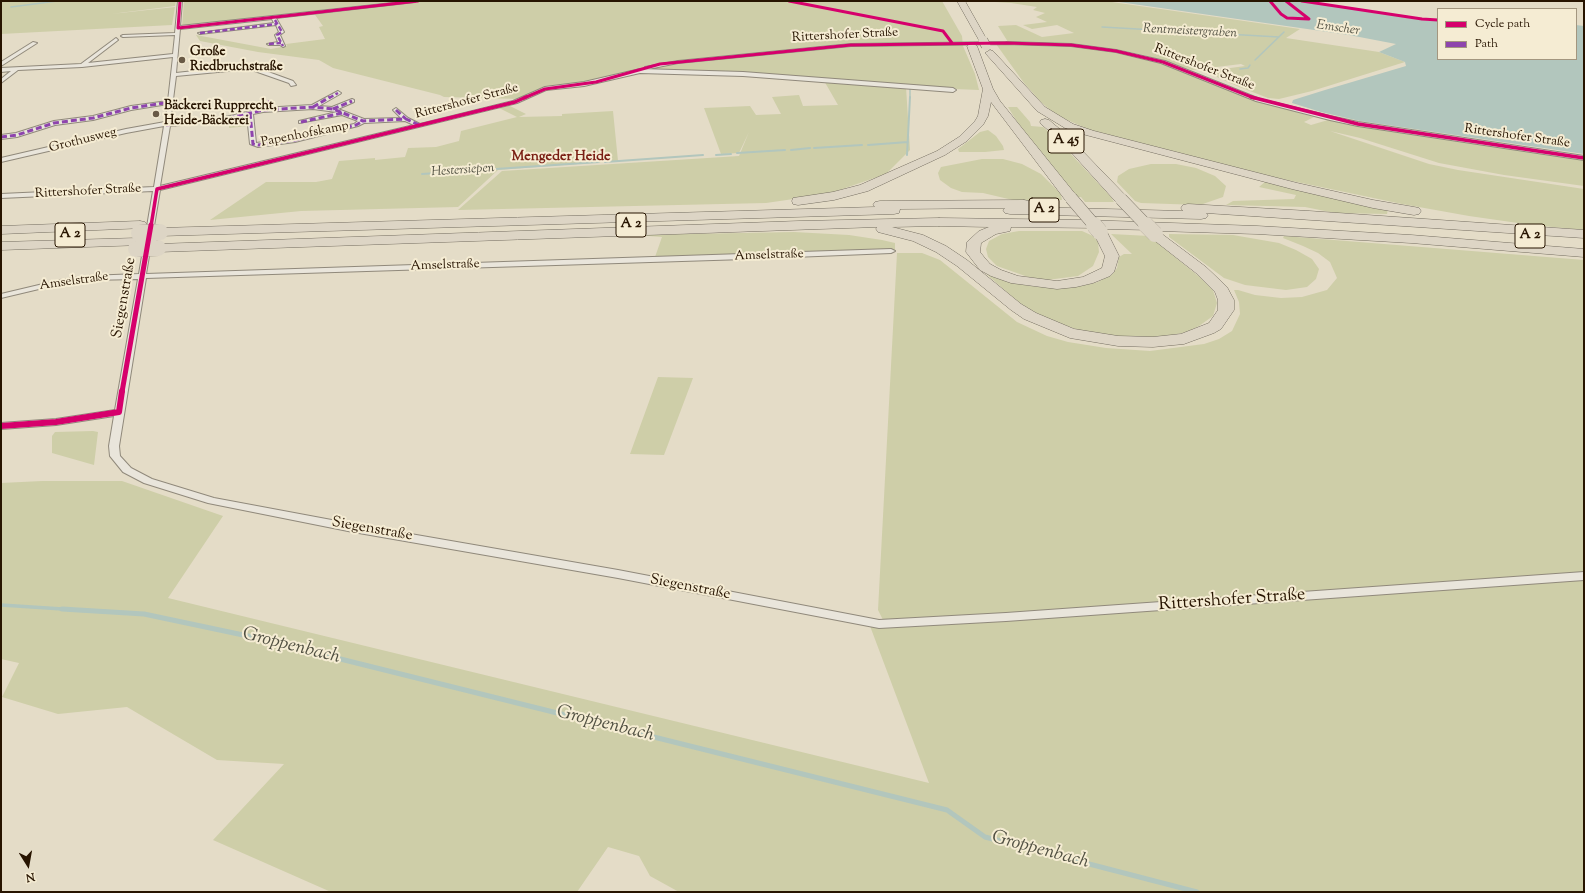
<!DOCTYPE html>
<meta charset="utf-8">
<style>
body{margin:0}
#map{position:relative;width:1585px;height:893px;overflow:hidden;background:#e4dcc7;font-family:"Sorts Mill Goudy",serif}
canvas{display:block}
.frame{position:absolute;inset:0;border:2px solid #271400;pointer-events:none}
.legend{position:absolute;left:1437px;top:8px;width:140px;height:52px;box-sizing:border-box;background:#f5ecd3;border:1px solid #a3967f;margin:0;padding:5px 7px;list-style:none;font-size:12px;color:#271400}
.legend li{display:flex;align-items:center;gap:8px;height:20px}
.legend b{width:20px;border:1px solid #a3967f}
.north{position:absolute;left:8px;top:845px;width:40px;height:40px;-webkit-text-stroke:3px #f5ecd3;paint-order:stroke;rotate:169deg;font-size:11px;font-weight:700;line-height:16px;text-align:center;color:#271400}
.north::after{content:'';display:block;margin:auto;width:14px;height:18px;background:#271400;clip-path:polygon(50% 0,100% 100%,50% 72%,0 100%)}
</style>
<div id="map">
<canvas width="1585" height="893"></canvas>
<div class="frame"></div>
<ul class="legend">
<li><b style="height:5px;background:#d6006c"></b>Cycle path</li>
<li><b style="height:5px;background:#8e44ad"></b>Path</li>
</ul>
<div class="north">N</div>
</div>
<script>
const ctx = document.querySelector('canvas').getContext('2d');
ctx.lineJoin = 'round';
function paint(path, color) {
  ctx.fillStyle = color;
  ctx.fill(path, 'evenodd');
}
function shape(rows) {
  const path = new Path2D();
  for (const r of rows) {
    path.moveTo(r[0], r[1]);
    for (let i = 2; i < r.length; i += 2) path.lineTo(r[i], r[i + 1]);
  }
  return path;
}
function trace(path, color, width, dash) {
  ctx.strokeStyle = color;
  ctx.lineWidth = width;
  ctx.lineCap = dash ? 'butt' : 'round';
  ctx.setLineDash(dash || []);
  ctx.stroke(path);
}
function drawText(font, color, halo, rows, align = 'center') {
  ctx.font = font + ' "Sorts Mill Goudy",serif';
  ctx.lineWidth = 4;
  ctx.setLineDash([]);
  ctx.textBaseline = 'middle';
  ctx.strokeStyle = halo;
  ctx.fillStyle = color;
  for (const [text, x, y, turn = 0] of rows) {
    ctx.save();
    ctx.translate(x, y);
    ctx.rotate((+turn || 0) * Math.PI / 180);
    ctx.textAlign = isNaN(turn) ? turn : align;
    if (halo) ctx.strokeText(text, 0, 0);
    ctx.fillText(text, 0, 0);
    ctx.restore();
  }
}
paint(shape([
 [1,1,176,1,175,6,111,14,175,7,172,25,1,34],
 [184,1,413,1,406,3,420,1,786,1,940,31,940,30,791,1,942,1,962,36,963,46,975,74,979,90,906,87,910,150,886,174,828,194,766,203,458,210,502,171,739,156,749,132,739,153,721,154,704,108,750,106,756,115,781,114,772,97,799,95,803,106,838,105,823,79,636,70,590,82,543,88,520,99,444,97,440,95,333,68,319,60,258,52,200,41,196,35,271,49,287,46,286,44,325,39,319,27,323,26,313,12,182,27],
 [979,1,1105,1,1300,29,1286,38,1379,52,1405,62,1312,91,1279,99,1268,98,1237,86,1208,73,1209,71,1245,66,1241,64,1192,70,1144,55,1119,50,1074,44,1008,42,998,26,1016,25,1042,37,1074,33,1057,25,1032,29,1023,25,1047,22,1036,17,1045,13,1033,10,1037,7,1011,3],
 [996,44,1069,46,1108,51,1146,59,1171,66,1263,103,1314,117,1304,122,1311,125,1328,120,1375,128,1584,159,1584,186,1504,175,1439,163,1360,138,1330,131,1429,164,1458,170,1584,189,1584,230,1532,225,1469,216,1402,204,1273,177,1090,130,1056,115,1041,102,1024,83],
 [508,105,526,114,519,117,562,116,562,114,613,111,618,161,498,170,458,207,301,211,210,220,266,182,316,182,332,179,339,161,375,158,375,160,405,157,408,148,436,147,459,141,461,131,517,117,499,108],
 [1008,107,1017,107,1030,122,1031,126,1043,127,1055,137,1111,197,1114,202,1085,202,1081,197,1078,197,1052,169,1022,130],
 [241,116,248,117,248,126,229,128,229,124,220,126,220,120],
 [988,130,996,136,1003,146,1004,150,985,152,959,152,958,149,980,132],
 [982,159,1003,159,1022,164,1041,174,1061,194,1062,200,1017,201,983,193,962,192,951,188,940,180,938,173,941,167],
 [1151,164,1176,164,1196,168,1215,176,1226,186,1223,197,1200,205,1141,203,1135,201,1117,182,1118,176,1129,169],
 [1266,181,1388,209,1387,214,1335,213,1305,207,1226,205,1233,201,1294,199,1296,195,1259,187],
 [1019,231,1082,231,1093,236,1098,242,1099,252,1093,266,1078,276,1047,280,1028,277,997,266,988,257,986,249,989,241,1002,234],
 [794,232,849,235,882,240,895,243,895,251,655,257,662,237,635,235],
 [1111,234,1149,236,1212,287,1217,303,1213,316,1199,326,1187,332,1167,336,1141,338,1112,337,1085,332,1055,322,1032,311,1017,301,984,272,1008,282,1030,286,1055,288,1080,286,1098,282,1112,274,1117,268,1119,257,1124,254,1132,254],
 [1169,234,1233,235,1279,243,1296,250,1312,259,1319,269,1316,279,1307,287,1286,290,1245,285,1224,278,1169,237],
 [1284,236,1584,260,1584,892,679,892,650,876,639,856,608,847,577,892,331,892,213,840,284,764,217,760,127,707,58,714,2,697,19,663,1,659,1,483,42,481,122,481,223,516,168,598,929,783,870,626,886,626,878,610,897,253,922,253,940,260,1017,322,1047,336,1068,342,1106,348,1150,351,1204,344,1219,339,1232,331,1240,314,1239,302,1234,290,1238,290,1255,295,1281,298,1302,297,1327,290,1337,278,1330,262,1318,253,1303,246,1283,238],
 [658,377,693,378,664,455,630,454],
 [93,431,98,432,94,465,52,453,52,436,55,432]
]), '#cecea8');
paint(shape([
 [1112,1,1300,1,1422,20,1438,21,1438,59,1576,59,1576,25,1584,26,1584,154,1360,121,1321,112,1292,103,1293,100,1325,90,1406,66,1405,62,1379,52,1396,44,1349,35]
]), '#b2c6bd');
trace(shape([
 [11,7,57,1],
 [1102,27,1279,37],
 [1255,60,1284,32],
 [1240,69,1248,68,1250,65],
 [910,98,910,88]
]), '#b2c6bd', 1.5);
trace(shape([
 [868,145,908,142],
 [814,148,862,145],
 [791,150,810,148],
 [737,153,785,150],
 [716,155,731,154],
 [907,155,910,97],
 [605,162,703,155],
 [422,174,599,162]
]), '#b2c6bd', 2);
trace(shape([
 [1,605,78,610]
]), '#b2c6bd', 3.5);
trace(shape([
 [62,609,144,614,248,636,947,810,985,837,1197,892]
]), '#b2c6bd', 5);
const street = shape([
 [178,1,182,1,180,26,411,1,415,2,276,18,284,32,280,35,285,46,283,47,280,45,269,45,267,44,278,42,275,35,279,32,276,25,200,34,198,33,274,23,272,19,180,29,176,73,249,65,293,81,296,85,291,86,289,83,249,69,176,76,170,123,230,116,263,108,312,105,338,91,341,93,340,94,319,106,332,107,352,99,354,100,354,102,338,109,364,119,401,118,393,110,396,108,408,118,420,124,513,101,545,87,584,82,640,69,743,72,953,88,956,90,953,92,743,76,640,73,584,86,546,90,517,103,160,190,146,274,891,249,895,251,891,253,745,259,146,278,119,446,120,456,131,468,152,479,214,498,353,524,618,570,879,620,1006,613,1584,572,1584,580,1006,621,879,628,618,578,353,532,208,503,144,483,123,472,110,456,109,446,114,416,56,425,1,429,1,423,56,419,115,410,138,279,88,280,60,284,1,298,1,294,60,280,88,276,139,274,153,191,1,198,1,194,154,187,164,126,126,133,1,162,1,158,126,129,165,122,168,104,131,110,93,120,55,125,17,137,1,139,1,135,16,133,54,121,93,116,131,106,168,101,173,57,82,67,18,70,1,83,1,79,11,71,1,72,1,68,81,64,116,38,118,40,88,63,173,54,175,35,123,37,121,36,123,35,175,33,178,1],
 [313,109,337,112,299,121,299,123,342,115,358,121,354,124,295,138,256,143,253,114,263,112,313,109],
 [247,115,250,144,258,147,295,142,358,126,364,123,405,121,414,125,160,186,170,126,230,120,247,115],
 [33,42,37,43,1,66,1,62,33,42],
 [1006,42,1071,44,1116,50,1165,61,1260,99,1330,116,1358,122,1584,156,1584,160,1358,126,1330,120,1256,101,1161,63,1116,52,1071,46,1006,44,851,46,678,63,648,69,645,67,678,61,851,44,1006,42]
]);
const highway = shape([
 [957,1,965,1,987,40,986,42,980,42,957,1],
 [972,43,977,46,993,89,1000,101,1076,195,1077,198,1076,201,1066,201,991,102,988,116,983,125,967,141,945,155,868,191,834,200,798,205,793,204,792,201,793,198,833,192,860,185,937,151,959,137,975,121,978,116,983,89,967,46,972,43],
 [990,50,993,51,1045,107,1073,124,1094,131,1297,183,1373,200,1414,207,1419,208,1421,211,1419,214,1414,215,1373,208,1292,189,1086,135,1065,128,1037,111,987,55,985,53,990,50],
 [1045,119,1049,120,1068,136,1126,196,1127,199,1126,202,1116,202,1060,140,1041,124,1040,122,1041,120,1045,119],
 [1024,200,1029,201,1030,204,1029,207,1183,211,1181,208,1183,205,1188,204,1309,211,1584,230,1584,238,1206,213,1208,215,1206,218,1201,219,1010,214,1005,213,1003,210,1005,208,900,209,899,213,894,214,160,236,155,235,153,232,155,229,160,228,875,207,873,205,875,202,880,201,1024,200],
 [939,218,1085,220,1257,226,1411,235,1584,249,1584,257,1411,243,1257,234,1158,231,1206,267,1227,287,1234,300,1234,310,1221,329,1214,333,1184,344,1153,347,1118,346,1070,338,1024,319,1011,310,957,266,936,252,913,241,878,232,876,229,877,227,158,252,153,251,151,248,153,245,158,244,799,221,939,218],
 [939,226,989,227,979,231,967,242,966,252,980,270,991,276,1011,283,1057,289,1076,287,1093,283,1110,276,1114,272,1119,256,1107,232,1103,229,1153,230,1148,234,1150,237,1196,273,1215,292,1218,300,1218,310,1209,323,1181,334,1153,337,1118,336,1074,329,1036,313,1021,304,967,260,946,246,923,235,892,227,939,226],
 [1011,227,1098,228,1093,232,1105,256,1102,268,1083,277,1057,281,1018,276,1001,270,990,264,984,257,980,252,981,243,996,234,1010,231,1011,227],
 [140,221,145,222,147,225,145,228,1,234,1,226,140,221],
 [137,238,142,239,144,242,142,245,1,250,1,242,137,238]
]);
trace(street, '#90897b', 2);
trace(highway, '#756e61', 1);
paint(street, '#e9e5db');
paint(highway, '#ddd5c5');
const highwayBridgeFar2 = shape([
 [983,40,986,46]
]);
const highwayBridgeFar1 = shape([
 [1071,198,1095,226],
 [1121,199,1147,226]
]);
const highwayBridge = shape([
 [1094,225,1100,232],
 [1146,225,1155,234],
 [139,233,160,232],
 [136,249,158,248]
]);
trace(highwayBridgeFar2, '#756e61', 10, []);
trace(highwayBridgeFar1, '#756e61', 13, []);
trace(highwayBridge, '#756e61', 16, []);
trace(highwayBridgeFar2, '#ddd5c5', 9);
trace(highwayBridgeFar1, '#ddd5c5', 12);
trace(highwayBridge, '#ddd5c5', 16);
trace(shape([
 [275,20,282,32,277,35,283,46],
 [200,33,277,24],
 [269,44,281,43],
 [329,98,338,93]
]), '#8e44ad', 2.5, [5, 2.5]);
trace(shape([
 [313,107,330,97],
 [333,109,352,101],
 [263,110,270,101],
 [396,110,406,119],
 [250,113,253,144,258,145,295,140,356,125,363,121],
 [301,122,342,113],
 [166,125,230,118,263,110,313,107,333,109,363,121,406,119,419,125],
 [1,137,17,135,54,123,93,118,131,108,171,102]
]), '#8e44ad', 3, [6, 3]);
trace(shape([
 [180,1,178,28,418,1],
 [789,1,943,31,952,43],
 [1270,1,1281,14,1287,18,1309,19,1286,1],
 [1302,1,1422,19,1438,20],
 [524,98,545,89,596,82,660,64,851,45,1006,43,1071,45,1116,51,1163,62,1254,98]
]), '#d6006c', 3);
trace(shape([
 [1251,97,1358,124,1584,158],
 [151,226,157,189,515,102,526,97]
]), '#d6006c', 3.5);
trace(shape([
 [122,392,151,225]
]), '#d6006c', 5);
trace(shape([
 [1,426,56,422,119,412,122,391]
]), '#d6006c', 6);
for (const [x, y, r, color] of [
 [182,60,4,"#695a46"],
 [156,114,4,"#695a46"]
]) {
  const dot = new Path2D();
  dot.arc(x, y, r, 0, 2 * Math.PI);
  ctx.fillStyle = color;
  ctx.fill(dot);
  trace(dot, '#f5ecd3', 1.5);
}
drawText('italic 13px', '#504f41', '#f5ecd3', [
 ["Emscher",1338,29,8],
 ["Rentmeistergraben",1190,32,3],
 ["Hestersiepen",463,171,-4]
]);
drawText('13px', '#271400', '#f5ecd3', [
 ["Rittershofer Straße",845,36,-3],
 ["Rittershofer Straße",1204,68,21],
 ["Rittershofer Straße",467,102,-15],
 ["Papenhofskamp",305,135,-11],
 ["Rittershofer Straße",1517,137,8],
 ["Grothusweg",83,141,-14],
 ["Rittershofer Straße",88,192,-3],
 ["Amselstraße",769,256,-2],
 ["Amselstraße",445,266,-2],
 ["Amselstraße",74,282,-8]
]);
drawText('bold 13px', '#271400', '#f5ecd3', [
 ["Große",190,53],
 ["Riedbruchstraße",190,68],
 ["Bäckerei Rupprecht,",164,107],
 ["Heide-Bäckerei",164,122]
], 'left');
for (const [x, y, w] of [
 [1066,141,36],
 [1044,210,30],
 [631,225,30],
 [70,235,30],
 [1530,236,30]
]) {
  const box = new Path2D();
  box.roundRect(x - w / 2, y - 12, w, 24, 3);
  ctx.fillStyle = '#f5ecd3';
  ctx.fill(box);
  trace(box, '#271400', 1);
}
drawText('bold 14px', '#271400', null, [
 ["A 45",1066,141],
 ["A 2",1044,210],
 ["A 2",631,225],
 ["A 2",70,235],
 ["A 2",1530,236]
]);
drawText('bold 14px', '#7a1f14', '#f5ecd3', [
 ["Mengeder Heide",561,158]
]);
drawText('15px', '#271400', '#f5ecd3', [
 ["Siegenstraße",125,298,-80],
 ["Siegenstraße",372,530,10],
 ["Siegenstraße",690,588,11]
]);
drawText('18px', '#271400', '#f5ecd3', [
 ["Rittershofer Straße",1232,601,-4]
]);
drawText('italic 19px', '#504f41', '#f5ecd3', [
 ["Groppenbach",291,647,14],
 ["Groppenbach",605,725,14],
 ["Groppenbach",1040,851,15]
]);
</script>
